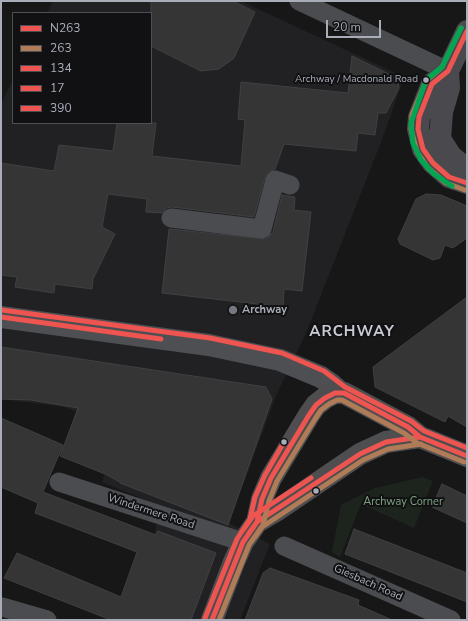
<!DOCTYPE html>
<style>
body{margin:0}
#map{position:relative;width:468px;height:621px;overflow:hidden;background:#171717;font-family:"Nunito Sans",sans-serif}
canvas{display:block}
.frame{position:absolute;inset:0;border:2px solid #a8adb8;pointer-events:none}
.legend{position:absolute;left:12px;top:12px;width:140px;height:112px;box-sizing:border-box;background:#111113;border:1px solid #4d4f55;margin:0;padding:5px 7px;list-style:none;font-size:12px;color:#a8adb8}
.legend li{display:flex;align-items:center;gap:8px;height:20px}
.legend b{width:20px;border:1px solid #4d4f55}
.scale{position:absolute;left:326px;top:20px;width:55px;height:18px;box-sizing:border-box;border:2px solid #a8adb8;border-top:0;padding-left:5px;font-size:12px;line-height:14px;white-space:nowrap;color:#a8adb8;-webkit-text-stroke:3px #111113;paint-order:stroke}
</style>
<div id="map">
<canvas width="468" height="621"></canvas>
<div class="frame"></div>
<ul class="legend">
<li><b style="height:5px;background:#ee5450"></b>N263</li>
<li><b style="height:5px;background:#b07c57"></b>263</li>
<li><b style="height:5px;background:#ee5450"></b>134</li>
<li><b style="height:5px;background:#ee5450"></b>17</li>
<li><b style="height:5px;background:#ee5450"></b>390</li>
</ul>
<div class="scale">20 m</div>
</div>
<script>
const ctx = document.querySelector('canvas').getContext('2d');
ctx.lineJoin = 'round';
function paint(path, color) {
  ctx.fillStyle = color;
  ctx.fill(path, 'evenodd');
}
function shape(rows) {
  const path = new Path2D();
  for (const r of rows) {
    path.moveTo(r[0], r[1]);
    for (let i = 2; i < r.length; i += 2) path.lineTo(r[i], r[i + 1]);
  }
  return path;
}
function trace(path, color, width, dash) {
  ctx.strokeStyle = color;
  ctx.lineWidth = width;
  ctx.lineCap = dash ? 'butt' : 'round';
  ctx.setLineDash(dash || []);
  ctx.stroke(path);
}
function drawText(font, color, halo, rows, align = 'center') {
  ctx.font = font + ' "Nunito Sans",sans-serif';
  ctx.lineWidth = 4;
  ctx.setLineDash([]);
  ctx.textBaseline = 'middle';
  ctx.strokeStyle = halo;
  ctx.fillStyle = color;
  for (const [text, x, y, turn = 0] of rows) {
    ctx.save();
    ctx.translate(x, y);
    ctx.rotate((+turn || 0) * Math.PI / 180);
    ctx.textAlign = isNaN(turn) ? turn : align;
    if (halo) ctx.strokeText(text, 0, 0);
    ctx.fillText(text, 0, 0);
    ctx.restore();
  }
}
paint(shape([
 [53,1,241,1,404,77,382,140,306,333,276,396,229,523,270,544,240,620,128,620,162,507,102,482,120,429,64,407,1,399,1,104,13,80,13,123,151,123,151,13,47,13]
]), '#212123');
paint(shape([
 [422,477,433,481,414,528,361,504,340,557,332,552,341,505,375,488]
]), '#1d241e');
const building = shape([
 [151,1,233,1,255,12,234,58,219,69,201,71,151,46,151,1],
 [352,56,397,78,399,88,386,113,378,113,375,135,358,133,356,151,284,144,275,169,268,172,265,177,254,217,172,207,166,208,162,213,146,212,147,199,108,194,102,227,115,234,93,279,92,289,55,284,54,293,15,287,17,277,1,275,1,163,54,171,59,145,113,151,117,123,156,123,152,156,241,166,245,120,238,119,241,82,348,93,352,56],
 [426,194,441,195,467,206,467,238,453,248,445,245,440,258,433,260,400,244,398,239,416,199,426,194],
 [282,195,295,197,294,210,311,212,302,291,284,289,283,307,162,293,169,229,266,239,273,232,282,195],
 [467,297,467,427,448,416,445,422,375,387,373,367,467,297],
 [1,347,266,387,272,399,228,525,120,483,120,482,105,474,60,456,78,408,31,400,1,399,1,347],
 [1,418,63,445,43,492,156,535,158,531,216,553,191,620,111,620,4,578,17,553,121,597,137,552,35,513,38,503,1,487,1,418],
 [442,484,467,496,467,523,432,507,442,484],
 [354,529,467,573,467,602,345,554,354,529],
 [270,568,359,600,358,605,392,620,245,620,263,573,270,568]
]);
paint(building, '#353536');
trace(building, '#3f4043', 1);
trace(shape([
 [299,1,448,71],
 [171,218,262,229,275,180,290,185],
 [59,482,243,542],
 [284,546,451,620],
 [2,607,47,620]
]), '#4b4c50', 19);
trace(shape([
 [467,31,448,71,432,84,419,117,418,129,423,149,433,163,449,177,467,183],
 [448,71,449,88,442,112,440,139,451,156,467,169]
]), '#4a4a4e', 22);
trace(shape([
 [1,317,209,345,280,360,321,377,331,384,341,393]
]), '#4d4f52', 22);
trace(shape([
 [257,522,279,509,360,454,386,442,420,437],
 [212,620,234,562,243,542,257,522,262,499,271,478,309,415,316,405,325,398,335,393,344,393,408,427,420,437,467,456]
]), '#4e4e51', 22);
trace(shape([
 [467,31,448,71,432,84,419,117,418,129,423,149,433,163,449,177,467,183],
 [249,533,257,522,360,454,386,442,420,437],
 [212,620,243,542,257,522,262,499,271,478,309,415,316,405,325,398,335,393,344,393,408,427,420,437,467,456]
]), '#ee5450', 5);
trace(shape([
 [461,28,442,67,426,81,412,115,411,129,417,152,428,168,446,183,465,190],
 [255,537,262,527,363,460,388,449,421,444],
 [219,620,249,545,263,525,269,501,277,481,315,419,321,410,329,404,337,400,342,400,404,433,417,443,464,462]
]), '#b07c57', 5);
trace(shape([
 [2,310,210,338,282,353,324,371,345,387,411,421,424,431,467,448]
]), '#ee5450', 5);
trace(shape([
 [243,530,253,516,311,478],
 [205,618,237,539,250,519,255,497,265,475,284,442]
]), '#ee5450', 5);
trace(shape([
 [1,317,161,339]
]), '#ee5450', 5);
trace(shape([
 [452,186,434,174,421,160,413,143,411,123,426,80,442,67,461,28]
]), '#00a651', 5);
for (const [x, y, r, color] of [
 [426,80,3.5,"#a8adb8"],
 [233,310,5,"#757880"],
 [284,442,3.5,"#a8adb8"],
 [316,491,3.5,"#a8adb8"]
]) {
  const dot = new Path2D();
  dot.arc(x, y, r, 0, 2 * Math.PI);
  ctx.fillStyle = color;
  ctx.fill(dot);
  trace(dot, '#111113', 1.5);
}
drawText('10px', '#a8adb8', '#111113', [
 ["Archway / Macdonald Road",418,80]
], 'right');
drawText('bold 11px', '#a8adb8', '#111113', [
 ["Archway",242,310]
], 'left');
drawText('11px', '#7fa381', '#111113', [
 ["Archway Corner",403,502]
]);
drawText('11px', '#a8adb8', '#111113', [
 ["Windermere Road",151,512,18],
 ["Giesbach Road",368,583,24]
]);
ctx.letterSpacing = '1px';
drawText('bold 15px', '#c9ccd4', '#111113', [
 ["ARCHWAY",352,332]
]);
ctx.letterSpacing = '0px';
</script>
